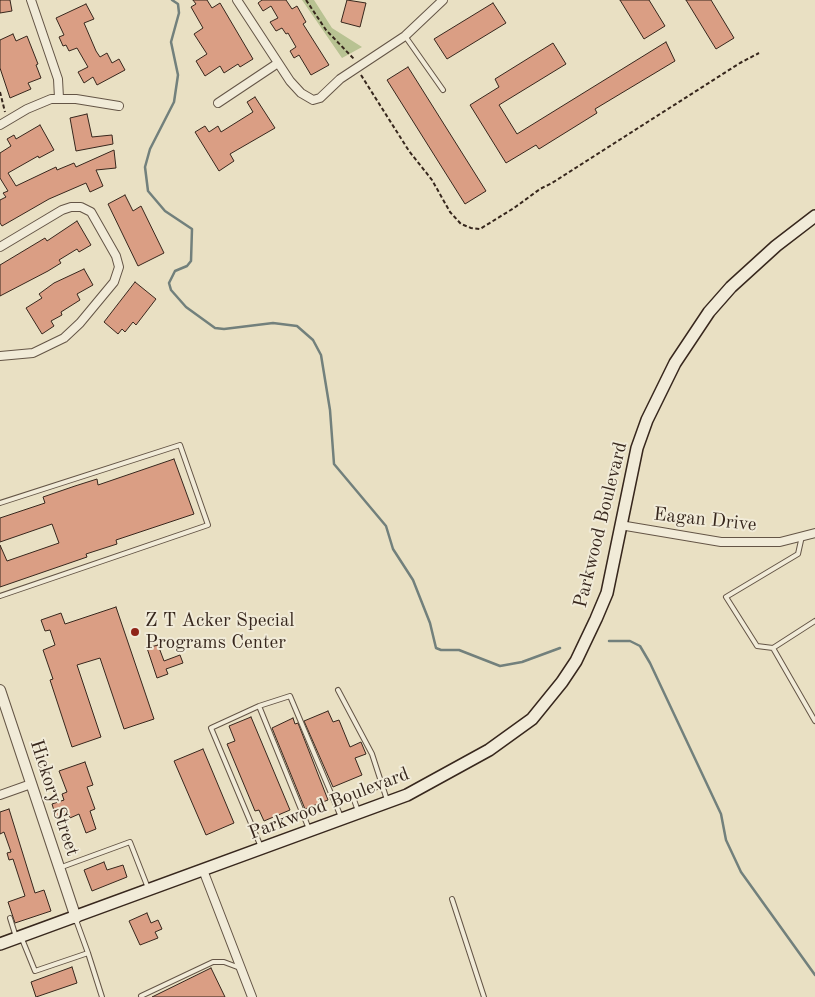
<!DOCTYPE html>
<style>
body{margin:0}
canvas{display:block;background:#e9e0c3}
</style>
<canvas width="815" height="997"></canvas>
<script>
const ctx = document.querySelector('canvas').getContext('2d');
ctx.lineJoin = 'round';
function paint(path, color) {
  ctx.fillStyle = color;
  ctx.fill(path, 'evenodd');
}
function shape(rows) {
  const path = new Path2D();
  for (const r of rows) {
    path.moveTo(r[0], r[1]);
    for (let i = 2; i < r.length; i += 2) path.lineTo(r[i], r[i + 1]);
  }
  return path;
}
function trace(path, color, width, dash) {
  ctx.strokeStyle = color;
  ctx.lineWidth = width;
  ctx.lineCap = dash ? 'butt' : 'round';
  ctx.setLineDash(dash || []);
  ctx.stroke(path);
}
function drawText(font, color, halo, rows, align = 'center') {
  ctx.font = font + ' "Old Standard TT",serif';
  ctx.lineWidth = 4;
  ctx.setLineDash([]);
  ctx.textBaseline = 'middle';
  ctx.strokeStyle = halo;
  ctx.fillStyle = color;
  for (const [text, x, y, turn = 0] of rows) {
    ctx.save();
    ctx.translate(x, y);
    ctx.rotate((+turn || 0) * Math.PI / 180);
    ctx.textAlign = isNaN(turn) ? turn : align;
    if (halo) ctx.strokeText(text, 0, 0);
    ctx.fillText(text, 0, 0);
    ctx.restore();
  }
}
paint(shape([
 [302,0,314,0,332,28,362,47,342,58]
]), '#b8c292');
trace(shape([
 [172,0,178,4,179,13,171,42,178,75,174,102,150,149,145,167,148,191,165,211,192,229,191,261,187,266,175,271,169,283,171,290,186,307,215,328,224,329,273,323,297,326,313,340,321,355,330,410,334,464,386,526,393,549,413,580,430,623,436,648,441,650,459,650,500,666,522,662,560,648],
 [609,641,630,641,640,646,650,663,721,814,726,840,741,872,815,975]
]), '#72807c', 2.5);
const building = shape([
 [0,0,10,0,12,11,0,13,0,0],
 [193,0,207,0,212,8,220,3,253,59,240,67,238,64,224,73,220,66,205,76,196,61,207,54,194,34,203,28,191,7,196,4,193,0],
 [262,0,286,0,292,9,297,6,306,22,303,24,329,65,311,75,299,55,294,58,290,51,296,47,288,33,286,34,282,28,276,31,270,22,278,18,271,6,263,11,258,3,262,0],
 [347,0,366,3,360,27,341,22,347,0],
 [620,0,649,0,665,26,644,39,620,0],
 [686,0,711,0,734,38,716,49,686,0],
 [493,3,506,23,447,59,434,39,493,3],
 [86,4,94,19,84,23,96,51,100,57,107,53,112,63,119,59,125,70,97,85,93,77,84,83,78,72,88,67,77,48,69,51,66,45,63,46,59,37,64,35,56,18,86,4],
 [13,34,16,41,27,36,38,64,36,65,41,78,28,83,31,89,10,98,0,68,0,40,13,34],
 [666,42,675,61,595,109,597,113,539,149,536,145,506,163,470,105,499,87,495,79,553,43,566,64,499,105,517,134,666,42],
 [408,67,486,191,465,204,387,80,408,67],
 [255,97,275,128,230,154,234,161,219,171,195,132,205,126,209,132,218,126,221,132,253,112,247,102,255,97],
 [87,114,92,137,112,135,113,144,76,151,70,118,87,114],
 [40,125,54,150,39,158,38,156,8,173,16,186,56,167,57,170,74,163,76,167,114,150,116,168,96,170,103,186,90,192,86,183,49,199,2,226,0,223,0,200,6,197,3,193,8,191,0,178,0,153,11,146,7,139,14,135,16,139,40,125],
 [125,195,133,211,141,206,164,253,138,266,108,204,125,195],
 [77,221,91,245,79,252,77,249,59,260,61,263,48,271,0,296,0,265,45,238,47,241,77,221],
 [84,269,93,285,77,294,80,300,61,312,62,315,51,321,54,326,42,334,26,308,42,298,39,294,54,283,84,269],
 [135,282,156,299,136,325,133,322,125,332,122,329,118,334,104,322,135,282],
 [174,459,194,514,116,540,117,544,86,554,87,557,0,587,0,545,7,561,59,543,52,524,0,542,0,518,45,503,43,497,75,486,97,479,98,485,174,459],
 [116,607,154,719,124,729,100,658,77,665,101,737,72,747,50,680,53,679,43,650,55,645,50,630,45,631,41,620,61,613,65,624,116,607],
 [158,645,164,661,180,655,183,663,166,669,168,674,157,678,147,648,158,645],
 [328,711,333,722,339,720,350,747,361,742,366,754,355,758,362,775,333,787,304,721,328,711],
 [251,717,290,810,264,821,259,810,255,811,227,744,235,741,229,726,251,717],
 [293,718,295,724,298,723,328,800,305,809,272,728,293,718],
 [203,749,234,823,206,835,174,761,203,749],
 [85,762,93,785,87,787,95,809,90,811,96,829,86,833,79,814,70,818,68,813,56,817,52,804,64,800,62,794,67,792,59,771,85,762],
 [9,809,35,893,44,890,51,911,15,923,8,902,25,896,13,859,9,860,7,853,11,852,4,832,0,834,0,812,9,809],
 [104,862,107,870,123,865,127,877,92,891,84,870,104,862],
 [147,913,151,923,158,920,162,929,155,932,158,938,140,945,129,921,147,913],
 [72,967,77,983,36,997,31,982,72,967],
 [211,968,225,997,152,997,211,968]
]);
paint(building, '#da9e84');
trace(building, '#37271d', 1);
const service = shape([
 [405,36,443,90],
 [0,503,180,445,208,525,0,596],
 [815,621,773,648,815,721],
 [773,648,757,646,726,597,798,554,802,536],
 [338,690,372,754,387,800],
 [259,706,309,829],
 [358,811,353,797,382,785],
 [261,847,211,728,259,706,290,696,341,817],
 [59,868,130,842,148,888],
 [452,899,484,997],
 [10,918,16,937],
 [22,939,35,971,88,953,76,920],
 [88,953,102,997],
 [141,996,213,962,224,962,240,968]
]);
const minor = shape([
 [31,0,58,79,59,98],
 [237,0,290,81,301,93,313,100,320,98,340,79,405,36,443,0],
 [218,103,278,63],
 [0,125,27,109,51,99,76,99,119,106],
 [0,247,62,210,71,207,81,207,91,212,116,256,119,267,114,282,80,323,64,338,33,353,0,356],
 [620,525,721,542,780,542,815,533],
 [0,795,31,784],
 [203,870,252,997]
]);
const tertiary = shape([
 [0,690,76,918]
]);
const secondary = shape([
 [0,944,407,795,489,750,532,719,562,682,576,661,596,619,607,593,637,448,647,420,675,363,709,312,731,287,776,246,815,216]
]);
trace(service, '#645546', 6);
trace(minor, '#645546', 10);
trace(tertiary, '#645546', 12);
trace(secondary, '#37271d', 14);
trace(shape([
 [306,0,326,30,354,59],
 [361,75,409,151,432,180,450,212,461,224,471,228,480,229,514,208,540,189,552,183,740,63,759,53],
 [0,92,5,112]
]), '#37271d', 2, [4, 2.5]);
trace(service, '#f1ebd8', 4);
trace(minor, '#f1ebd8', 8);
trace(tertiary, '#f1ebd8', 10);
trace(secondary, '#f1ebd8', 11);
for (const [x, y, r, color] of [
 [135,632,5,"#8f2418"]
]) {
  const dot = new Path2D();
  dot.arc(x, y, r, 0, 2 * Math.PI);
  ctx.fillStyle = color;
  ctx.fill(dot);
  trace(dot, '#f1ebd8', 2);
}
drawText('19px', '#37271d', '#f1ebd8', [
 ["Eagan Drive",705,520,6],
 ["Parkwood Boulevard",601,525,-76],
 ["Hickory Street",54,798,72],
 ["Parkwood Boulevard",329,804,-21]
]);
drawText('19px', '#37271d', '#f1ebd8', [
 ["Z T Acker Special",145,621],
 ["Programs Center",145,643]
], 'left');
</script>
